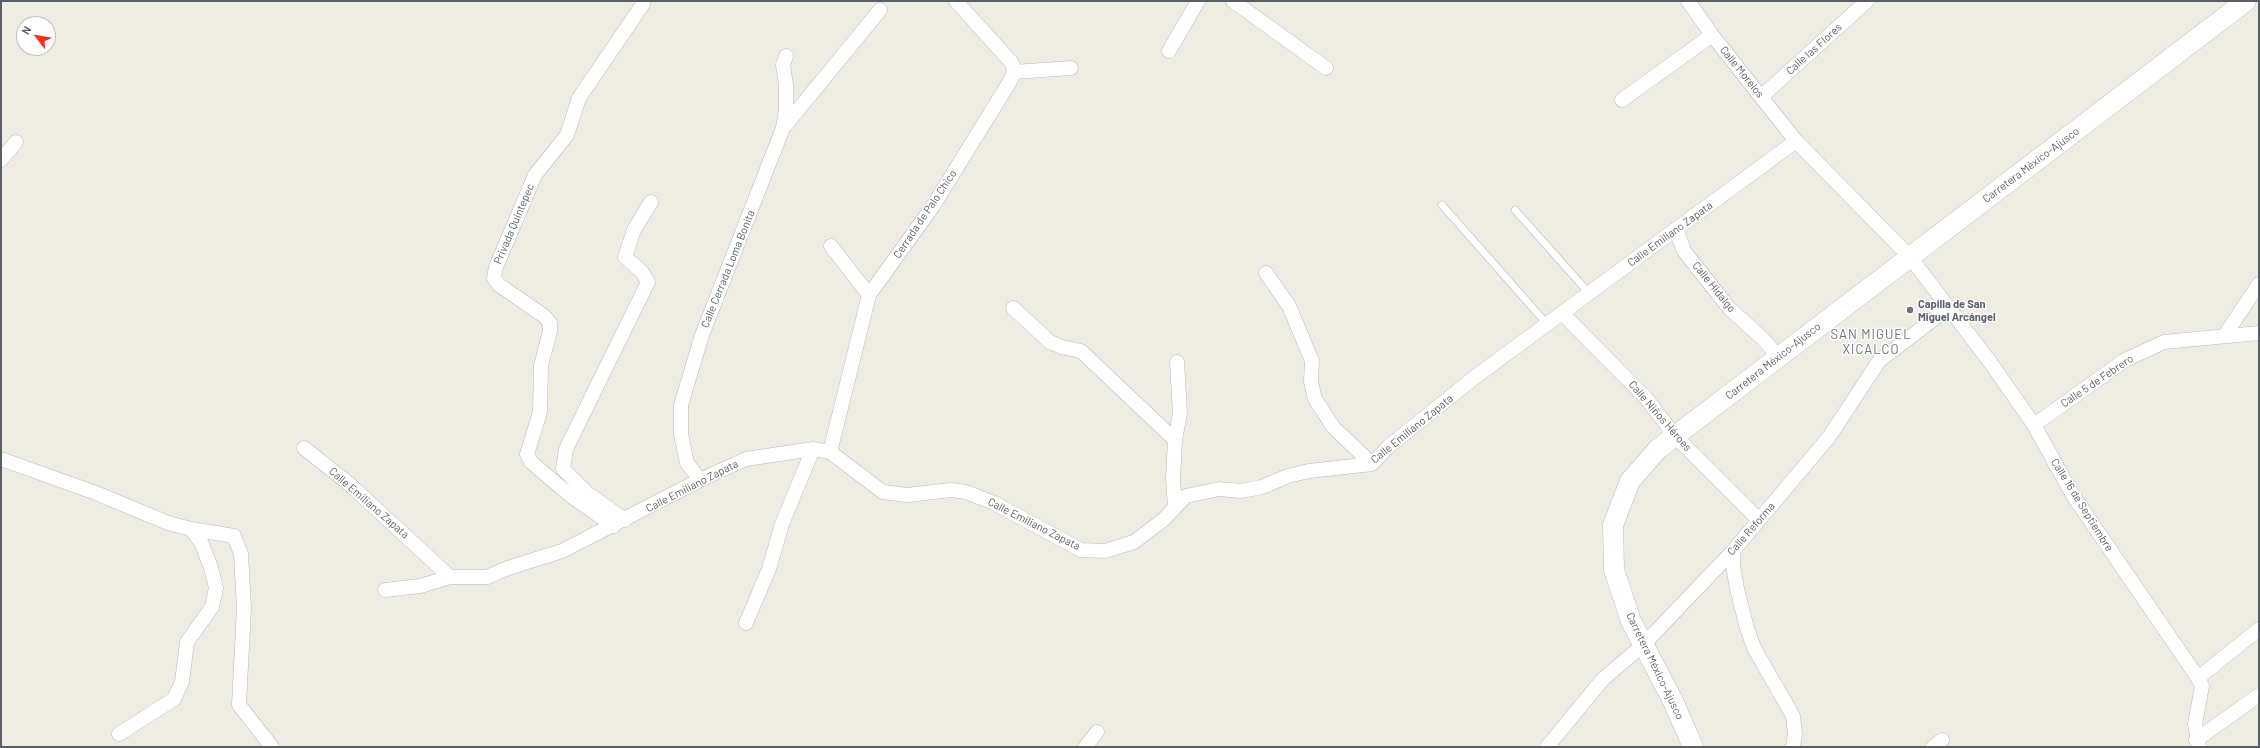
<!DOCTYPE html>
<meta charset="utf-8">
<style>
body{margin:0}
#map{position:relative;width:2260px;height:748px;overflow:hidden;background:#efece2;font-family:Barlow,sans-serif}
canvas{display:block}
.frame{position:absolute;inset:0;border:2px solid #5a5f65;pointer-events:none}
.north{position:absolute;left:16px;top:16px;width:40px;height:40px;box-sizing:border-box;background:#fff;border:1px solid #bdbfc1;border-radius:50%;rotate:301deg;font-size:11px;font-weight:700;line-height:16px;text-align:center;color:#5a5f65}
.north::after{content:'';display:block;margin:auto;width:14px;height:18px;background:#fb2f1c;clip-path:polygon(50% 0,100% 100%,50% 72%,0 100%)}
</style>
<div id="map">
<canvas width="2260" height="748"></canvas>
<div class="frame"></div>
<div class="north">N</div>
</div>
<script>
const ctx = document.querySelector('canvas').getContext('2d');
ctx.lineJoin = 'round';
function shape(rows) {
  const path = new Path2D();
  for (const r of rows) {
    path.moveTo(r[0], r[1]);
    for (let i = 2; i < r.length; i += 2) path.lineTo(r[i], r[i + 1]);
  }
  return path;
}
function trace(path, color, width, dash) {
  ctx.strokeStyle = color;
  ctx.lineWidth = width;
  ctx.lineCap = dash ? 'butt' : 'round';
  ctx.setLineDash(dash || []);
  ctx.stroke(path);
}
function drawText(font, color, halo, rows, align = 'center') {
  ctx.font = font + ' Barlow,sans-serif';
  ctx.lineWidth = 3;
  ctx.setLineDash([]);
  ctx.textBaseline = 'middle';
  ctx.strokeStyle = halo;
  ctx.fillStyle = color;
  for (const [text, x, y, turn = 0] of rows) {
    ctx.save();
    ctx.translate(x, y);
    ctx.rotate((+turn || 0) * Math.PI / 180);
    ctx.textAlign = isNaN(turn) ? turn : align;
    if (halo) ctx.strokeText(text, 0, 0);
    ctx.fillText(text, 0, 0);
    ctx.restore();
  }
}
const service = shape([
 [1442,205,1547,324],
 [1515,210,1589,293]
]);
const minor = shape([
 [1233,1,1326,68],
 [1688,1,1712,35,1796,141,1910,257,1990,362,2034,425,2074,497,2198,678,2202,686,2195,724,2199,747],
 [1169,51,1198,1],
 [1014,72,1071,68],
 [1762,96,1867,1],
 [1622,100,1712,35],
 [784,127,880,10],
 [1,160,16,142],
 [1676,229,1684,251,1729,308,1762,338,1778,356],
 [831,246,869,295],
 [1266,273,1289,306,1312,361,1311,382,1315,399,1334,428,1372,464],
 [1013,308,1050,342,1062,347,1081,351,1175,440],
 [1562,313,1646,398,1675,436,1759,520],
 [2225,335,2259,284],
 [2034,425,2125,360,2164,342,2259,333],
 [304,448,347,482,450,577,487,577,508,568,562,551,700,480,746,459,813,449,830,452,883,492,907,495,951,490,966,492,994,503,1081,550,1105,551,1134,542,1163,520,1186,496,1219,489,1241,491,1262,487,1288,476,1309,471,1372,464,1388,447,1475,377,1796,141],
 [830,452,869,295,933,206,1009,83,1014,72,1012,63,956,1],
 [1,459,96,493,168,523,191,529,234,536,241,554,244,608,239,705,272,747],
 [700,480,687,463,681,434,681,405,702,335,783,128,786,110,786,85,783,65,786,56],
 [1175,506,1173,479,1175,440,1180,413,1177,362],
 [625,520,587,493,563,469,566,449,648,282,642,272,625,257,634,230,651,202],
 [614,526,571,496,531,462,527,454,540,412,541,366,550,331,550,323,544,316,499,285,494,278,496,267,535,175,567,135,579,98,643,4],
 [1733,551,1733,566,1737,589,1747,628,1754,648,1793,716,1795,734,1793,747],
 [385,590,420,586,450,577],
 [746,623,769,569,782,524,813,449],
 [2198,678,2259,629],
 [119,734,174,699,182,682,187,642,212,607,216,588,211,568,202,544,191,529],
 [2196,740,2259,695],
 [1085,747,1097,732],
 [1547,747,1603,679,1643,645,1733,551,1829,437,1879,361,1948,308],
 [1933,747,1942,740]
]);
const secondary = shape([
 [1693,747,1673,701,1631,621,1614,570,1613,525,1630,481,1658,449,2246,1]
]);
trace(service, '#b7bac0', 8);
trace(minor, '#b7bac0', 15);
trace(secondary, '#b8bcc2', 21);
trace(service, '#fff', 7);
trace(minor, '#fff', 14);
trace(secondary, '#fff', 20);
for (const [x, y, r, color] of [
 [1910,310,4,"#6b7280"]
]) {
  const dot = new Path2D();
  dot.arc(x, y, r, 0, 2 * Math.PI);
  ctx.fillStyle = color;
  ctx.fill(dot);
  trace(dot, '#fff', 1.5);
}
drawText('11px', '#5a5f65', '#fff', [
 ["Calle las Flores",1814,49,-42],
 ["Calle Morelos",1742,72,51],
 ["Carretera México-Ajusco",2031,165,-37],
 ["Cerrada de Palo Chico",925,214,-56],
 ["Privada Quintepec",514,224,-67],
 ["Calle Emiliano Zapata",1670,234,-36],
 ["Calle Cerrada Loma Bonita",728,269,-68],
 ["Calle Hidalgo",1714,287,51],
 ["Carretera México-Ajusco",1773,361,-38],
 ["Calle 5 de Febrero",2097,381,-34],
 ["Calle Niños Héroes",1660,416,49],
 ["Calle Emiliano Zapata",1412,429,-39],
 ["Calle Emiliano Zapata",692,486,-27],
 ["Calle Emiliano Zapata",369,503,41],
 ["Calle 16 de Septiembre",2082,505,58],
 ["Calle Emiliano Zapata",1034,524,27],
 ["Calle Reforma",1751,529,-49],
 ["Carretera México-Ajusco",1655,666,64]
]);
drawText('bold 11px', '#5b616d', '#fff', [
 ["Capilla de San",1918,304],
 ["Miguel Arcángel",1918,317]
], 'left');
ctx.letterSpacing = '1px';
drawText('13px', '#6b7177', '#fff', [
 ["SAN MIGUEL",1871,335],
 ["XICALCO",1871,350]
]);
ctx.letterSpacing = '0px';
</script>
